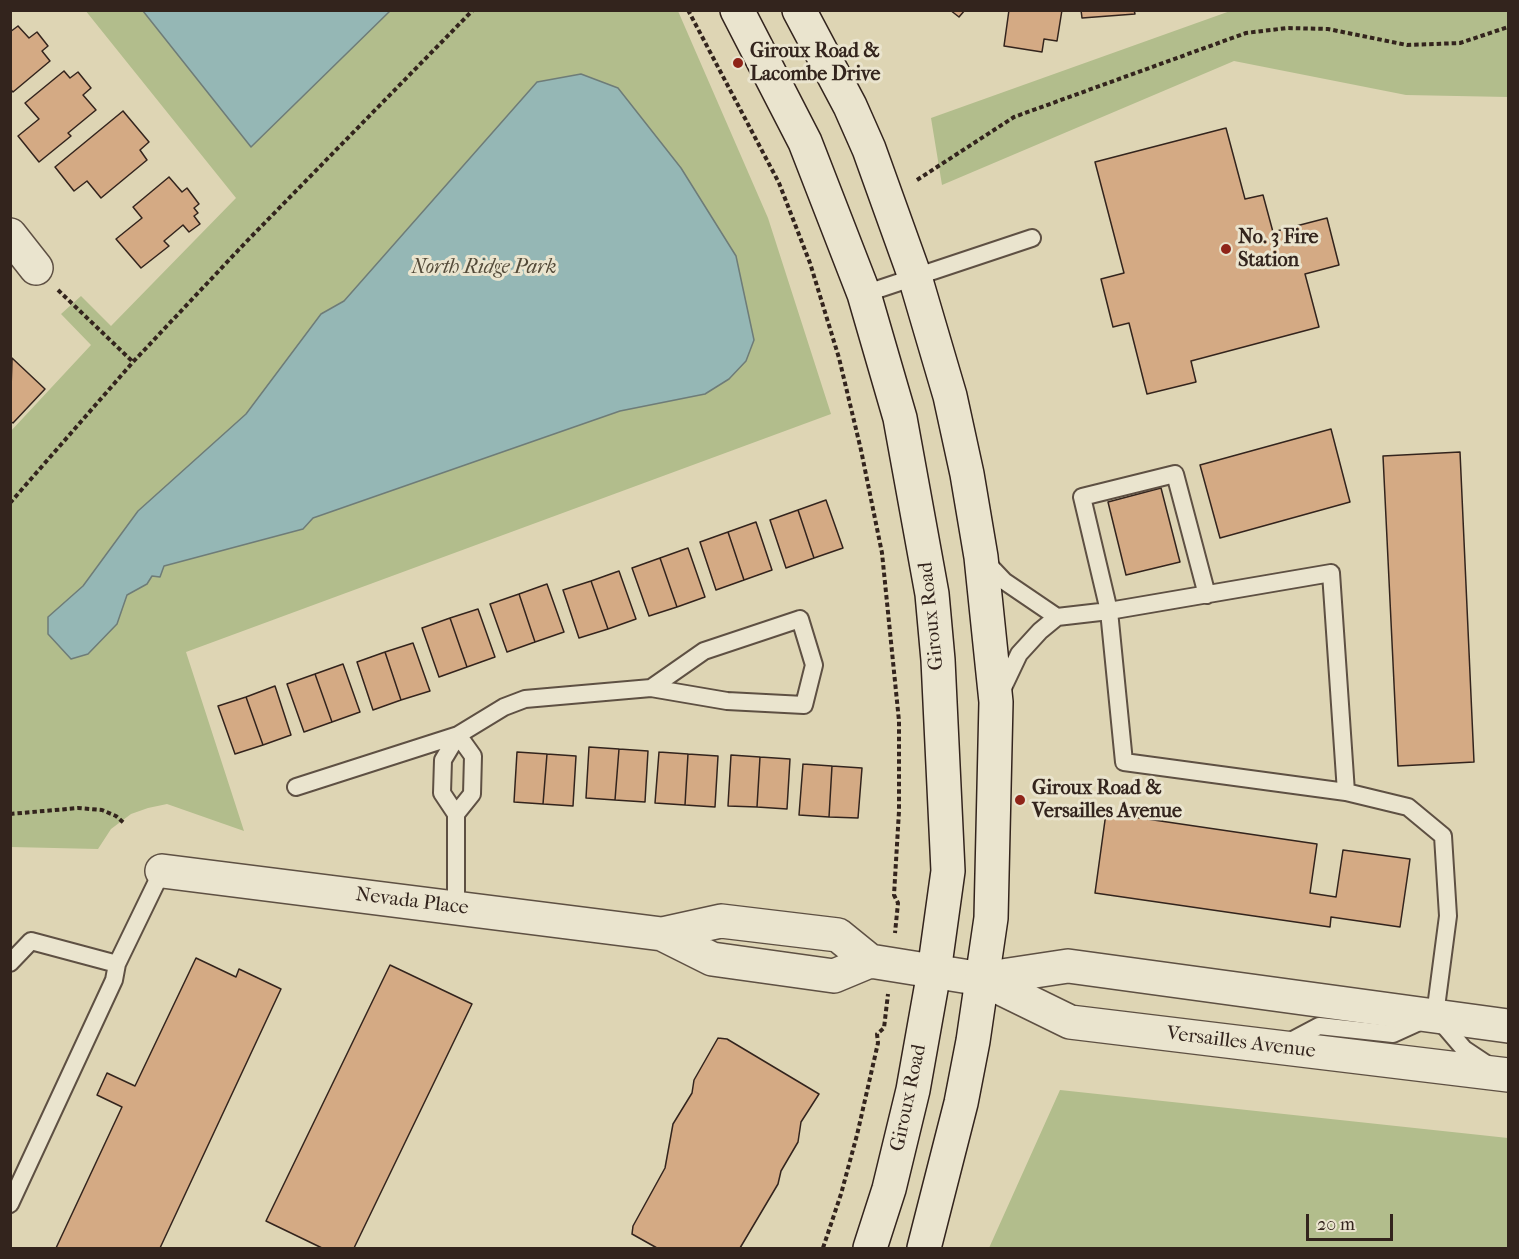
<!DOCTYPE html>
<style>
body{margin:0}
#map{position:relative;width:1519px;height:1259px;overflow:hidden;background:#ded5b4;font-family:"IM FELL French Canon",serif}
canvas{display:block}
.frame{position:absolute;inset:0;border:12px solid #33241d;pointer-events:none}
.scale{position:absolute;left:1306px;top:1214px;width:87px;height:27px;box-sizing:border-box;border:3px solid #33241d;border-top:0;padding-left:8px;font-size:18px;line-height:21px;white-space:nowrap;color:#33241d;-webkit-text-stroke:4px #eae4ce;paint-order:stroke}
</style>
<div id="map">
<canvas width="1519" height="1259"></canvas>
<div class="frame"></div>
<div class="scale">20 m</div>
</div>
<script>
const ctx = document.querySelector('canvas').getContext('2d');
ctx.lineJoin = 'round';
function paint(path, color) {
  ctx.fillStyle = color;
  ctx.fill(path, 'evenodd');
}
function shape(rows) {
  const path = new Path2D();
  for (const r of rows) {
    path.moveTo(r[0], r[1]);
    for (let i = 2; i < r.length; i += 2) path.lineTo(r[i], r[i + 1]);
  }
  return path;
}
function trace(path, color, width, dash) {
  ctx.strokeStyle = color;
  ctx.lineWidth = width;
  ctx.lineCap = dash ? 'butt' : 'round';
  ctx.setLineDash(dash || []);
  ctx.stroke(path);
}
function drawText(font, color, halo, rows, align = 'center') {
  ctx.font = font + ' "IM FELL French Canon",serif';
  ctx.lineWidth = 6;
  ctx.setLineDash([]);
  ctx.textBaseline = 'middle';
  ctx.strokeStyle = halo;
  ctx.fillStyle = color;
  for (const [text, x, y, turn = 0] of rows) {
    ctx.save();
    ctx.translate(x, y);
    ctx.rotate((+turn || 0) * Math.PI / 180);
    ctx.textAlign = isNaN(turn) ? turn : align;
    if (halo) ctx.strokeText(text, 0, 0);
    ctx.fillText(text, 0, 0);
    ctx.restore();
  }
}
paint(shape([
 [85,10,678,11,768,218,831,414,186,652,244,831,167,804,148,808,131,814,111,829,98,849,11,847,10,432,91,345,61,314,81,296,111,326,236,198],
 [1233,10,1508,11,1508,97,1406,95,1234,61,942,185,931,118],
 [1060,1090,1508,1138,1508,1248,989,1248]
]), '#b2bd8c');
const water = shape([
 [143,11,142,11,390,11,251,147,143,11],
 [581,74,618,88,681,168,736,256,754,340,746,361,729,379,705,394,620,411,313,518,303,529,164,566,160,577,152,576,147,584,127,595,117,624,88,654,71,659,48,634,48,617,83,586,138,511,246,414,321,314,344,301,537,82,581,74]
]);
paint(water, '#95b7b5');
trace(water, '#6e7c78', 1.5);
const building = shape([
 [950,10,965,10,959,17,950,10],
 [1009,10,1062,10,1057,41,1044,39,1042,52,1004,46,1009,10],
 [1081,10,1134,10,1135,14,1082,18,1081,10],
 [18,26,29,38,37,32,48,46,42,51,50,61,13,92,10,89,10,32,18,26],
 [64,71,70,78,78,72,91,88,83,95,96,110,68,133,71,136,39,162,18,136,39,119,25,103,64,71],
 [123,111,149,142,140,150,147,160,101,198,87,181,74,191,55,167,123,111],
 [1226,128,1245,199,1263,195,1273,232,1327,218,1339,265,1305,274,1319,327,1191,361,1196,382,1147,394,1129,323,1113,327,1101,279,1124,273,1095,162,1226,128],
 [169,177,182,192,187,188,199,204,194,208,198,213,194,216,200,224,189,232,183,225,164,241,169,246,141,268,116,239,142,218,133,207,169,177],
 [12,358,45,389,13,423,10,421,12,358],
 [1331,429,1350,502,1220,538,1200,465,1331,429],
 [1460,452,1474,762,1398,766,1383,456,1460,452],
 [1161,488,1180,562,1126,575,1108,502,1161,488],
 [826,500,843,548,814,558,798,510,826,500],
 [798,510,814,558,786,568,770,520,798,510],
 [756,522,772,570,744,580,728,532,756,522],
 [728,532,744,580,716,590,700,542,728,532],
 [688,548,705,597,677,607,660,558,688,548],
 [660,558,677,607,649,616,632,568,660,558],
 [619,571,636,619,608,629,591,581,619,571],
 [591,581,608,629,579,638,563,590,591,581],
 [547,584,564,632,535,642,519,594,547,584],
 [519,594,535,642,507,652,490,604,519,594],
 [478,609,495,657,467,667,450,618,478,609],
 [450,618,467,667,439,677,422,628,450,618],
 [413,643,430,691,401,700,385,652,413,643],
 [385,652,401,700,373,710,357,662,385,652],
 [343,664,360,712,332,722,315,674,343,664],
 [315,674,332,722,304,732,287,684,315,674],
 [275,686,291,735,263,745,246,697,275,686],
 [246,697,263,745,235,754,218,706,246,697],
 [589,747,619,749,615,800,586,798,589,747],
 [619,749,648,751,645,802,615,800,619,749],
 [517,752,547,754,543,804,514,802,517,752],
 [659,752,688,754,685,805,655,803,659,752],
 [547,754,576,756,573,806,543,804,547,754],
 [688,754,718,756,715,807,685,805,688,754],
 [731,755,760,757,757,807,728,806,731,755],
 [760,757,790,759,787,809,757,807,760,757],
 [803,764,832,766,829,817,799,815,803,764],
 [832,766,862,768,858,818,829,817,832,766],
 [1106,813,1317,844,1310,893,1336,897,1343,850,1410,859,1400,927,1331,917,1330,927,1095,893,1106,813],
 [196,958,236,977,239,969,281,989,160,1248,56,1248,122,1107,97,1095,107,1073,135,1086,196,958],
 [390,965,472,1004,354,1248,322,1248,266,1221,390,965],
 [718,1038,727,1039,819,1094,801,1122,798,1142,781,1171,778,1184,740,1248,657,1248,632,1234,633,1226,665,1168,673,1124,692,1093,694,1080,718,1038]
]);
paint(building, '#d4aa84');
trace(building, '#33241d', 1.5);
const lane = shape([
 [864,294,1032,238],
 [985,561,1004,581,1057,617],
 [1207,595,1175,474,1082,497,1109,611,1124,762,1346,792],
 [1000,694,1019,654,1040,631,1057,617,1109,611,1331,573,1346,792,1408,807,1443,836,1448,916,1435,1015,1464,1049,1488,1065],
 [296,787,458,735,504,707,525,699,651,688,727,701,804,705,814,665,800,619,704,651,651,688],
 [456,907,456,814,442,793,443,760,458,735,473,756,472,794,456,814],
 [10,963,31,941,117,964],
 [1285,1044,1319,1026,1393,1034,1426,1019],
 [10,1204,114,980,117,964,162,871]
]);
const street = shape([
 [10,235,36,268],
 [162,871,662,934,712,959,834,976,870,961],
 [662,934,721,921,838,935,870,961,982,979,1068,966,1508,1026],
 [982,979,1070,1022,1508,1075]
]);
const secondary = shape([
 [737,10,805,142,864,294,900,418,932,594,938,660,948,871,934,972,913,1090,889,1189,870,1248],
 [799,10,850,106,869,149,915,277,950,396,967,474,981,557,996,702,991,918,973,1041,961,1103,924,1248]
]);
trace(lane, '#5e5043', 20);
trace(street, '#5e5043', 36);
trace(secondary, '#33241d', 36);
trace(shape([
 [688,10,779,183,810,263,839,358,861,450,882,553,899,721,899,811,894,895,898,903,895,933],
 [917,180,1014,117,1246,33,1287,28,1328,29,1407,45,1460,43,1508,27],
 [58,290,133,362],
 [10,503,133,362,246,242,473,10],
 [10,814,78,808,102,810,116,816,125,824],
 [823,1248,841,1194,857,1135,878,1043,877,1034,884,1028,888,994]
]), '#33241d', 4, [4.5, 3]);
trace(lane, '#eae4ce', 16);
trace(street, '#eae4ce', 33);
trace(secondary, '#eae4ce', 33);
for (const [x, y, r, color] of [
 [738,63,6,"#8f2418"],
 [1226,249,6,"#8f2418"],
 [1020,800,6,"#8f2418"]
]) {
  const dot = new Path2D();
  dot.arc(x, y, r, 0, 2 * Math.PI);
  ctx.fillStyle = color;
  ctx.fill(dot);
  trace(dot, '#eae4ce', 2);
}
drawText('bold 20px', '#33241d', '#eae4ce', [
 ["Giroux Road &",750,52],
 ["Lacombe Drive",750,75],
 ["No. 3 Fire",1238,238],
 ["Station",1238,261],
 ["Giroux Road &",1032,789],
 ["Versailles Avenue",1032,812]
], 'left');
drawText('italic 20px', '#534a39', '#eae4ce', [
 ["North Ridge Park",484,268]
]);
drawText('20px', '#33241d', '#eae4ce', [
 ["Giroux Road",932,616,-96],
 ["Nevada Place",412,902,7],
 ["Versailles Avenue",1241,1043,7],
 ["Giroux Road",909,1098,-78]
]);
</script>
